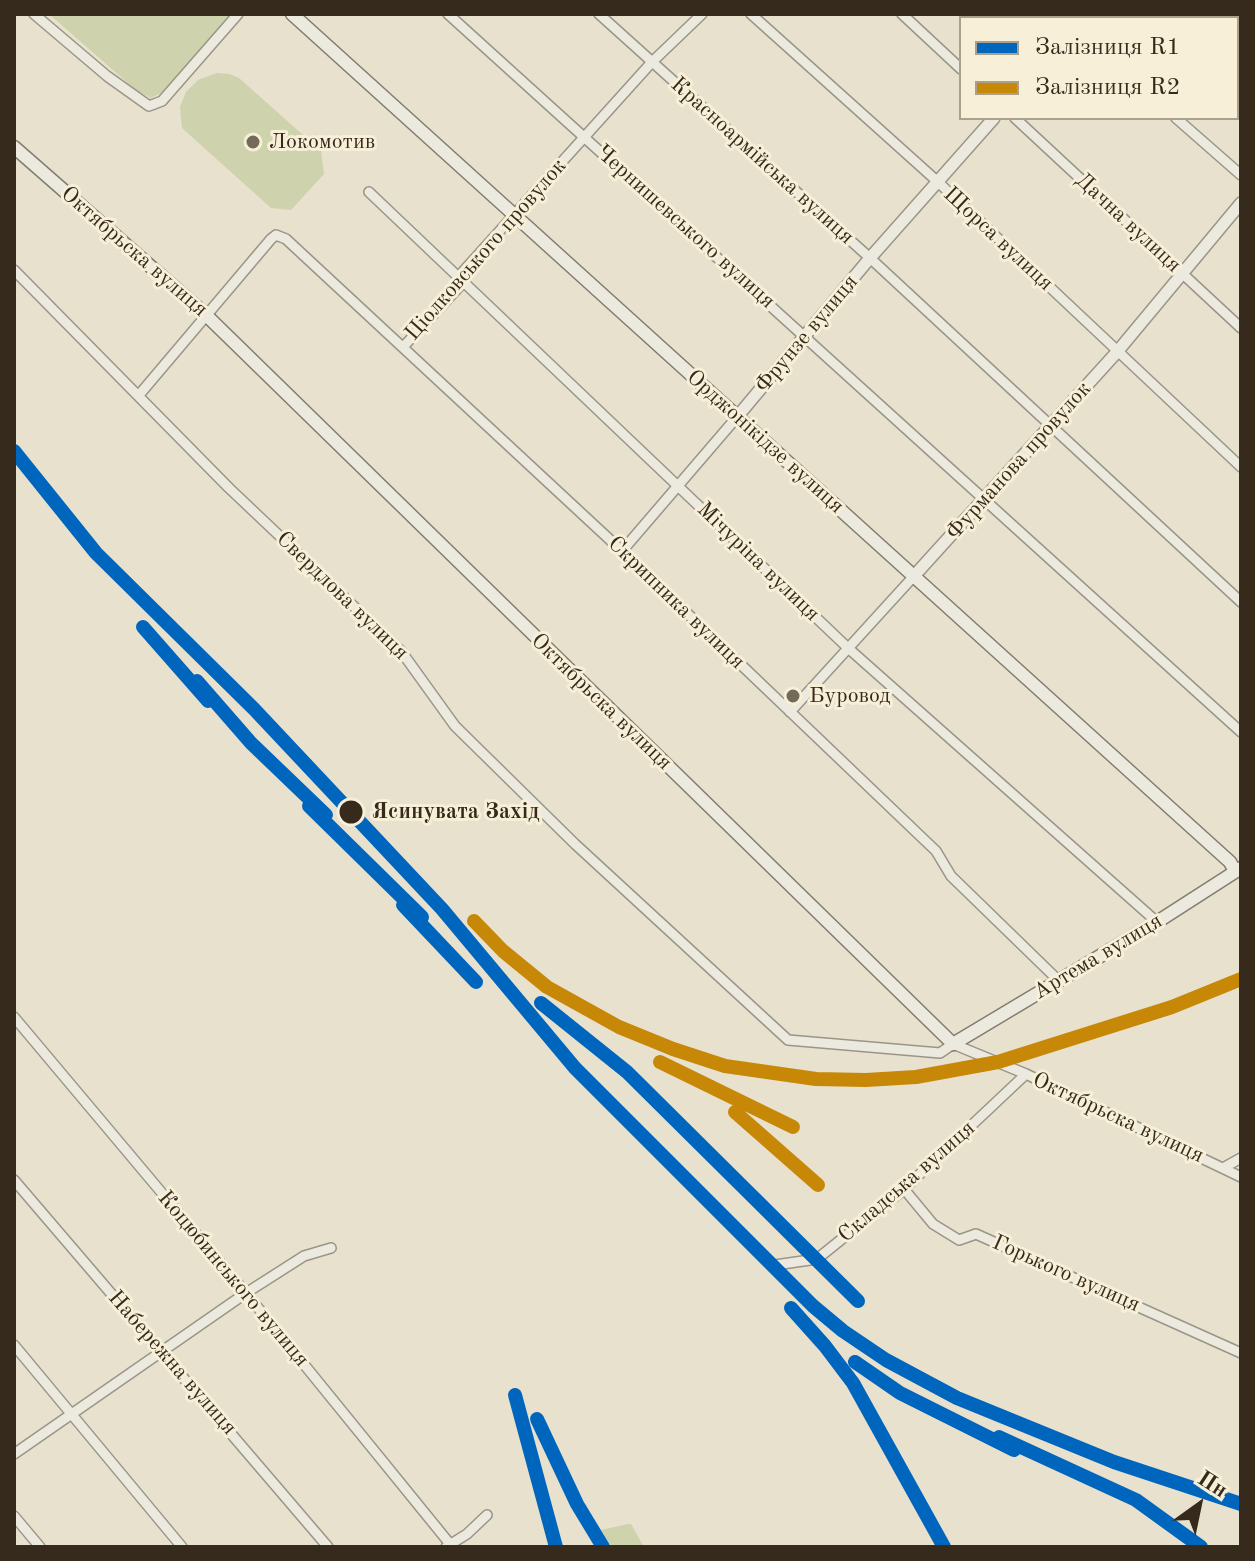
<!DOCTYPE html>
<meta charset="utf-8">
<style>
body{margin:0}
#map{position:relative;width:1255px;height:1561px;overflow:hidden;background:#e7e1cd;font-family:"Old Standard TT",serif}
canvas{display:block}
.frame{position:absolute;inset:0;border:16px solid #362a1c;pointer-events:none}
.legend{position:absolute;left:959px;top:16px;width:280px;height:104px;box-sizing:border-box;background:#f7efd7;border:2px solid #aaa08c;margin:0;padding:10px 14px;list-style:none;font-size:24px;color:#362a1c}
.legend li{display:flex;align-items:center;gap:16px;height:40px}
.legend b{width:40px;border:2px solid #aaa08c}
.north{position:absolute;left:1159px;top:1465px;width:80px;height:80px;-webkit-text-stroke:6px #f7efd7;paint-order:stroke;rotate:33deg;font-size:22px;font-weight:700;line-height:32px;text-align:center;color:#362a1c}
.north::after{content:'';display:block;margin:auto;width:28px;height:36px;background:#362a1c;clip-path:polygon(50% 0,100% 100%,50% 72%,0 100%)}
</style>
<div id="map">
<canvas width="1255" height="1561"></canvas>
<div class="frame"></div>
<ul class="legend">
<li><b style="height:10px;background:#0065bd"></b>Залізниця R1</li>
<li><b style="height:10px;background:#c78707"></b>Залізниця R2</li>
</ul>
<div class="north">Пн</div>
</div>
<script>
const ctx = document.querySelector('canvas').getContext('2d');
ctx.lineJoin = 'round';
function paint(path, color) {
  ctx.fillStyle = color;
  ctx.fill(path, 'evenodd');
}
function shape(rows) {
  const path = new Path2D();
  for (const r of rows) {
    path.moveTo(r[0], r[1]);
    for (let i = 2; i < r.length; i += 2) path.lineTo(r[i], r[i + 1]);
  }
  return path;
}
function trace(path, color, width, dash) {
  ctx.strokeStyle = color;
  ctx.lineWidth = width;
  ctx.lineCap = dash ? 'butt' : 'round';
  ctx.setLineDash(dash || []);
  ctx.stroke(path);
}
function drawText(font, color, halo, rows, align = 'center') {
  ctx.font = font + ' "Old Standard TT",serif';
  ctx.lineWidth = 6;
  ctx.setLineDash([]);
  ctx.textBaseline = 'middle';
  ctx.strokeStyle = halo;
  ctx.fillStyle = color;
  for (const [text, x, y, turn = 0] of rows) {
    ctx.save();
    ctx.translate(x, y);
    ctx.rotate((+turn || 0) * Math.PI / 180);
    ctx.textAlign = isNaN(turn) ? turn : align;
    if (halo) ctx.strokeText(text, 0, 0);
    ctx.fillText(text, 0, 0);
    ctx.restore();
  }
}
paint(shape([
 [49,14,233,14,165,91,151,98,137,91],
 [217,73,229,74,239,78,321,151,324,174,291,210,271,208,182,128,180,107,186,92,198,80],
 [628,1524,631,1524,644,1547,611,1547,601,1530]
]), '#ced2ad');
const minor = shape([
 [34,14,107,76,149,106,162,101,238,14],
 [448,14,1241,732],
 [599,14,870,258,1241,602],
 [751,14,938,182,1241,467],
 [902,14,961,69],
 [1056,14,1061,18],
 [1015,118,1241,328],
 [1176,118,1241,175],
 [369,192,848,648,1157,922],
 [14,270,229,488,401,651,455,726,575,844,788,1040,940,1053,953,1044,1026,1074,1241,1177],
 [403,347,460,286,459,276,514,215,652,62,702,14],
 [139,395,271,239,276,235,286,239,622,551,936,851,951,876,1059,981],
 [622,551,737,417],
 [790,712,914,576],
 [14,1017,246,1293,450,1544],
 [1223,1168,1241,1158],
 [14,1180,328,1547],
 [904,1189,933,1224,959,1240,976,1234,1241,1353],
 [775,1265,817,1259,904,1189,1026,1074],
 [14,1345,182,1547],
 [14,1454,246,1293,304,1256,331,1248],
 [14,1516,40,1547],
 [446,1547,467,1534,487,1515]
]);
const tertiary = shape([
 [1220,14,1225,18],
 [1079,18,1083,14],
 [1237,29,1241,33],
 [737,417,870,258,994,118],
 [914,576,1117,352,1241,203]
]);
const secondary = shape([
 [292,14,1230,862,1235,871],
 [14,147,206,315,953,1044,1157,922,1241,868]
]);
trace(minor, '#9a9588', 12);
trace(tertiary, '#9a9588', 14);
trace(secondary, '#817c70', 15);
trace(minor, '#ece9de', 9);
trace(tertiary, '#ece9de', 11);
trace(secondary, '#ece9de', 12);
trace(shape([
 [14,451,96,553,254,709,442,909,575,1068,813,1306,843,1331,886,1360,957,1398,1114,1462,1241,1504],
 [143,627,208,701],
 [197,681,251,743,326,815],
 [309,806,422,917],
 [403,905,476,982],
 [541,1003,627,1072,858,1301],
 [791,1308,825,1346,853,1383,944,1547],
 [855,1362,900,1393,1014,1450],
 [515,1395,556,1547],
 [537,1419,577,1504,603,1547],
 [999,1437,1136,1500,1201,1547]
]), '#0065bd', 14);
trace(shape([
 [474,921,503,951,547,987,619,1027,673,1049,725,1066,816,1079,866,1080,916,1077,998,1062,1172,1007,1241,979],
 [660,1062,793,1127],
 [735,1112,818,1185]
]), '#c78707', 14);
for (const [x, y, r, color] of [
 [253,142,8,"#746a5a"],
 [793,696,8,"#746a5a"],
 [351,812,13,"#362a1c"]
]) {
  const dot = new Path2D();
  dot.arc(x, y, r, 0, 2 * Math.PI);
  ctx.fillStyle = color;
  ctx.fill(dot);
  trace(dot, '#f7efd7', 3);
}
drawText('22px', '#362a1c', '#f7efd7', [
 ["Локомотив",269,142],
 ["Буровод",809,696]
], 'left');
drawText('22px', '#362a1c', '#f7efd7', [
 ["Красноармійська вулиця",762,161,42],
 ["Дачна вулиця",1128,223,43],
 ["Чернишевського вулиця",685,227,42],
 ["Щорса вулиця",998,239,43],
 ["Ціолковського провулок",486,250,-49],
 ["Октябрьска вулиця",134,252,41],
 ["Фрунзе вулиця",807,334,-50],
 ["Орджонікідзе вулиця",765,442,42],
 ["Фурманова провулок",1019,461,-48],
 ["Мічуріна вулиця",758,562,44],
 ["Свердлова вулиця",342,596,44],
 ["Скрипника вулиця",676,603,44],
 ["Октябрьска вулиця",601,702,44],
 ["Артема вулиця",1098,957,-31],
 ["Октябрьска вулиця",1118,1118,25],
 ["Складська вулиця",907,1182,-41],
 ["Горького вулиця",1066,1274,24],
 ["Коцюбинського вулиця",233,1279,50],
 ["Набережна вулиця",172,1363,49]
]);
drawText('bold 22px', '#362a1c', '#f7efd7', [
 ["Ясинувата Захід",372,812]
], 'left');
</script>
